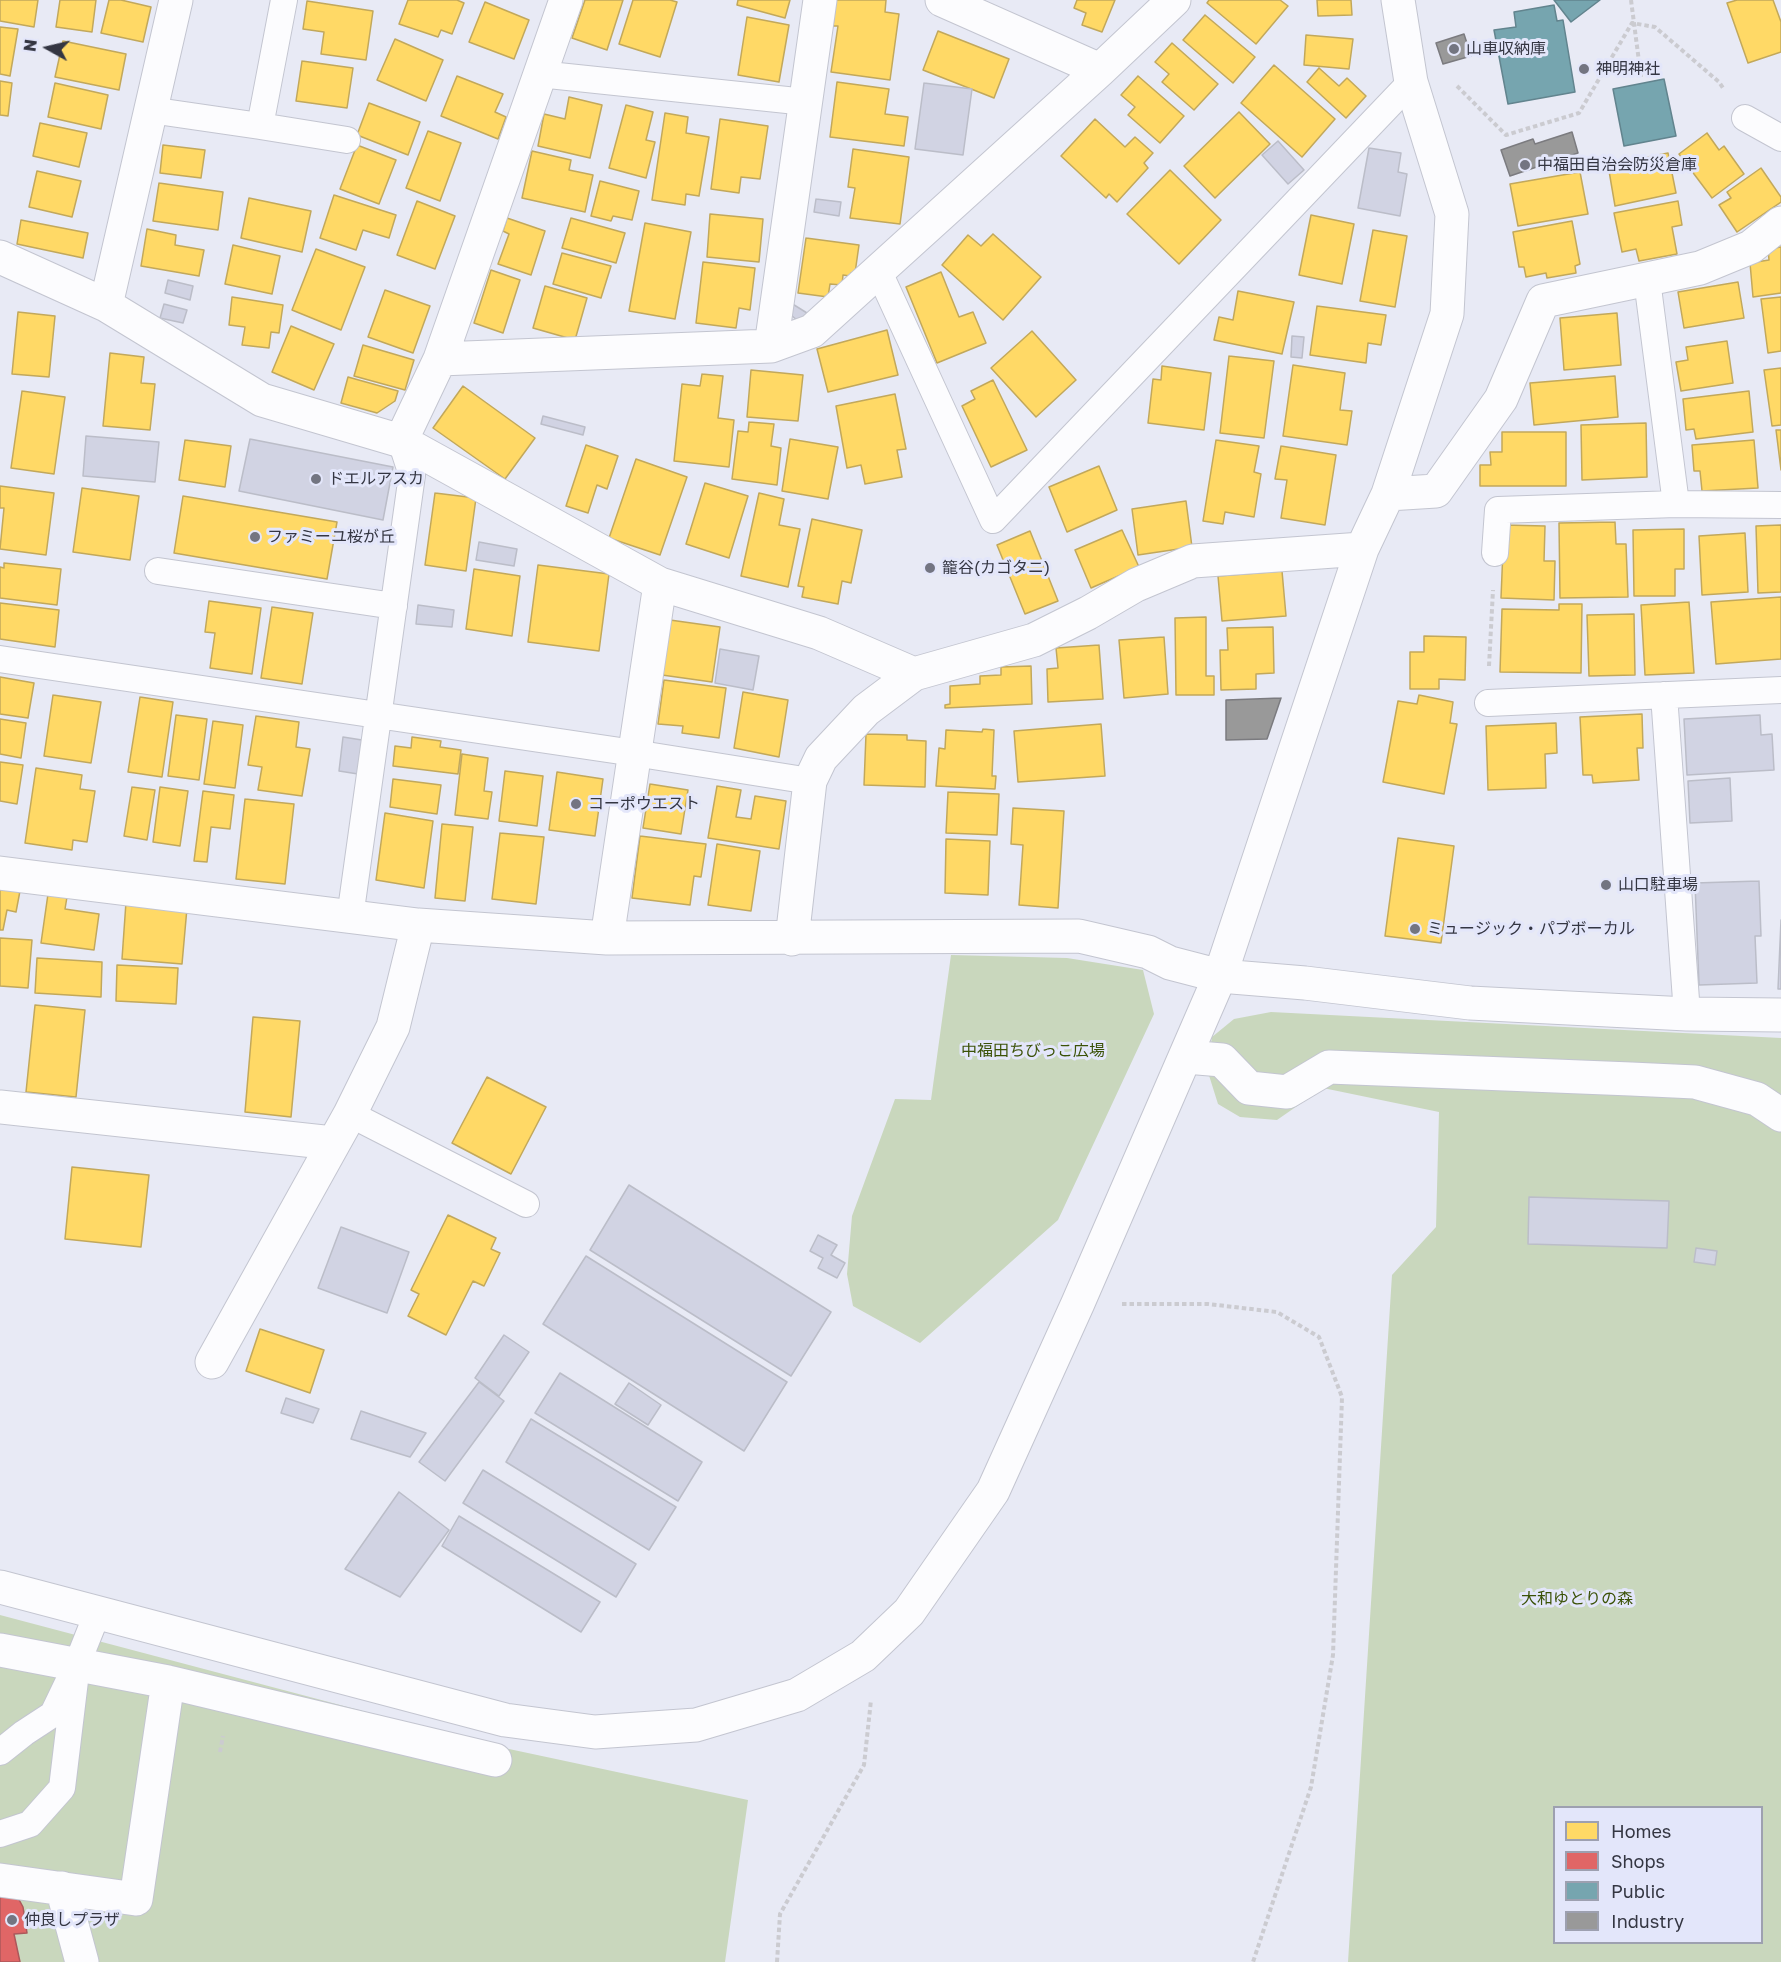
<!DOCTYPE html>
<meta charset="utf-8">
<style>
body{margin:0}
#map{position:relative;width:1781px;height:1962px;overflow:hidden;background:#e8eaf5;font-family:"Golos Text",sans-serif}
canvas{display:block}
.legend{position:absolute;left:1553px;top:1806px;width:210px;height:138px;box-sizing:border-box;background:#e3e6fa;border:2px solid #9da0b0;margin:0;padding:8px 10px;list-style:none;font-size:18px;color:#343642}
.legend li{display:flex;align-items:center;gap:12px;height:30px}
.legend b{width:30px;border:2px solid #9da0b0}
.north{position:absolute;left:18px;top:18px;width:60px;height:60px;-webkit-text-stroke:4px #e3e6fa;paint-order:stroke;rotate:278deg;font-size:16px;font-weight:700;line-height:24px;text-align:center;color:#343642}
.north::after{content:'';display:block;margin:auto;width:21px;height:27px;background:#343642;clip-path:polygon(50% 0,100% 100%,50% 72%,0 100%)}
</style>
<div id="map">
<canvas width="1781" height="1962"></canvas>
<ul class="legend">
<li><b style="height:16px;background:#ffd966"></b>Homes</li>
<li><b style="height:16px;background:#e06666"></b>Shops</li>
<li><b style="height:16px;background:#76a5af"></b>Public</li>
<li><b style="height:16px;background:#999"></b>Industry</li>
</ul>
<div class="north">N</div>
</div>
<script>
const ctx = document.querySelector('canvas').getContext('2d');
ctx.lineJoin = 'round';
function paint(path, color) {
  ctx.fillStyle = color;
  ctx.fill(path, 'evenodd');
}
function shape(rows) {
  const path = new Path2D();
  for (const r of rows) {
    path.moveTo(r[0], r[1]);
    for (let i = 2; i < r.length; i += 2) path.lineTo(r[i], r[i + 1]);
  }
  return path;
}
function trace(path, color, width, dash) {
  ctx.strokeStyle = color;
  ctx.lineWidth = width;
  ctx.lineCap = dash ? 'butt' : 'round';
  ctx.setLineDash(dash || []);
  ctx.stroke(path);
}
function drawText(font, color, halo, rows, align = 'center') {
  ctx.font = font + ' "Golos Text","Noto Sans JP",sans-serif';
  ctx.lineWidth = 6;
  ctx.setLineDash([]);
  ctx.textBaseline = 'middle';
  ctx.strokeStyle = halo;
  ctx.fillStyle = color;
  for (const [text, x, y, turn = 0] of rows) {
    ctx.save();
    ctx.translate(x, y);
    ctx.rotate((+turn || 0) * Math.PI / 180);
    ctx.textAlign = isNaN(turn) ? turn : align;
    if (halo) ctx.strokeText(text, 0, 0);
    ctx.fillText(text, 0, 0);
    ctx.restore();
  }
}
paint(shape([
 [951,955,1067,958,1143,970,1154,1014,1058,1220,920,1343,853,1306,847,1274,852,1216,895,1099,931,1100],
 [1271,1012,1781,1038,1781,1962,1348,1962,1392,1275,1436,1227,1439,1112,1323,1088,1277,1120,1240,1117,1218,1104,1207,1069,1212,1037,1234,1019],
 [1554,1808,1762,1808,1762,1942,1554,1942],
 [0,1615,495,1746,748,1800,725,1962,0,1962]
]), '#c9d7bd');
const homes = shape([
 [0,0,38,0,34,27,0,21,0,0],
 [60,0,96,0,92,32,56,27,60,0],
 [109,0,121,0,151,7,143,42,101,33,109,0],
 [408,0,457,0,464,3,452,34,441,30,438,37,399,24,408,0],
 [585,0,623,0,607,50,572,38,585,0],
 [633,0,670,0,677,2,660,57,619,44,633,0],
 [738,0,790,0,785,18,737,5,738,0],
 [836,0,886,0,885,12,899,14,890,80,831,72,838,26,833,26,836,0],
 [1077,0,1115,0,1102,32,1082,25,1086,13,1074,8,1077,0],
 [1209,0,1280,0,1288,6,1256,44,1207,3,1209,0],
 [1317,0,1351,0,1352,15,1318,16,1317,0],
 [1737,0,1773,0,1781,22,1781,52,1748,63,1727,3,1737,0],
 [307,1,373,11,366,60,321,54,324,32,303,29,307,1],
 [485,2,529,20,514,59,469,42,485,2],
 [1205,15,1255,57,1233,83,1183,40,1205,15],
 [747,17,789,25,779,82,738,75,747,17],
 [0,27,18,29,10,76,0,74,0,27],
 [938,31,1009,59,994,98,923,70,938,31],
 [1306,35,1353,39,1349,69,1304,65,1306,35],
 [395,39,443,60,426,101,377,80,395,39],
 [63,41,126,54,119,90,55,77,63,41],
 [1172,43,1218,84,1194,110,1162,82,1169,74,1155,62,1172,43],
 [302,61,353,68,347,108,296,101,302,61],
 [1274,65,1335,119,1302,157,1241,103,1274,65],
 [1319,68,1339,86,1347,78,1366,96,1346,118,1307,82,1319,68],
 [457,76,503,94,495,112,506,117,498,139,441,116,457,76],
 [1138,76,1184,116,1160,143,1128,115,1135,107,1121,95,1138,76],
 [0,81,12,83,8,116,0,115,0,81],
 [837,82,889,89,885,114,908,117,904,146,830,137,837,82],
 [55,83,108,95,101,129,48,117,55,83],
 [569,97,602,105,590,158,538,146,544,114,565,119,569,97],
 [369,103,420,122,408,155,357,135,369,103],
 [626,105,653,112,646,140,655,142,646,178,609,168,626,105],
 [1239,112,1270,144,1215,198,1184,166,1239,112],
 [665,113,688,117,686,133,709,137,699,196,686,194,685,205,652,200,665,113],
 [720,119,768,126,760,179,741,177,739,193,711,189,720,119],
 [1095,119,1125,147,1135,137,1153,153,1144,163,1148,168,1117,202,1109,194,1106,198,1061,156,1095,119],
 [40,123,87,133,79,167,33,156,40,123],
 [428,131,461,143,440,201,406,188,428,131],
 [1707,133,1719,150,1724,146,1744,174,1712,198,1679,154,1707,133],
 [163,145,205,150,201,178,160,173,163,145],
 [357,145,396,160,379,204,340,189,357,145],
 [853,149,909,157,900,224,850,218,855,188,848,187,853,149],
 [532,151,571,160,569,170,593,175,585,212,522,198,532,151],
 [1668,153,1676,193,1615,206,1608,165,1668,153],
 [1761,168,1781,197,1781,202,1737,232,1719,205,1731,198,1727,192,1761,168],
 [1170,170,1221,220,1179,264,1127,214,1170,170],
 [37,171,81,181,72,217,29,207,37,171],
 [1580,172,1588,214,1518,226,1510,184,1580,172],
 [600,181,639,191,632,220,613,216,611,221,591,216,600,181],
 [159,183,223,192,218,230,153,221,159,183],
 [334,195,396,215,389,238,363,230,356,250,320,238,334,195],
 [249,198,311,211,302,252,241,238,249,198],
 [417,201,455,216,435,269,397,255,417,201],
 [1678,201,1682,225,1672,227,1677,254,1639,261,1636,249,1622,252,1614,213,1678,201],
 [710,214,763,219,759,262,707,257,710,214],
 [1311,215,1354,224,1342,284,1299,275,1311,215],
 [507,218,545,231,531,275,498,264,509,234,503,231,507,218],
 [571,218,625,233,616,263,562,248,571,218],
 [21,220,88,233,83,258,17,244,21,220],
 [1572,221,1580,264,1575,266,1576,273,1547,278,1546,273,1526,277,1524,267,1519,267,1513,232,1572,221],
 [645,223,691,232,675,319,629,311,645,223],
 [147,229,176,235,175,245,204,250,199,276,141,266,147,229],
 [1373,230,1407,236,1395,307,1360,301,1373,230],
 [993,234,1041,277,1003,320,942,265,968,235,981,246,993,234],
 [806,238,859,245,855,273,851,273,850,276,843,275,842,285,830,284,828,297,798,293,806,238],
 [233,245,280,256,272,294,225,284,233,245],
 [1781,247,1781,293,1753,297,1750,263,1769,260,1768,249,1781,247],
 [316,249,365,267,341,330,292,310,316,249],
 [562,253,611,266,601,298,553,284,562,253],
 [703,262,755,268,750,310,739,308,736,328,696,323,703,262],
 [491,270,520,280,503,333,474,323,491,270],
 [941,272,959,317,973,312,986,343,937,363,906,287,941,272],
 [1738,282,1744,318,1684,328,1678,292,1738,282],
 [545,286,587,298,575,340,533,328,545,286],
 [385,290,430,306,413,353,368,337,385,290],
 [1238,291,1294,302,1282,354,1214,340,1219,317,1233,320,1238,291],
 [232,297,283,305,279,333,271,332,269,348,242,345,245,327,229,325,232,297],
 [1781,297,1781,351,1768,353,1761,299,1781,297],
 [1317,306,1386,315,1381,345,1368,343,1366,363,1310,355,1317,306],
 [18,312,55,316,49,377,12,374,18,312],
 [1617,313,1621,365,1564,370,1560,318,1617,313],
 [291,326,334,344,314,390,272,372,291,326],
 [887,330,898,375,828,392,817,349,887,330],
 [1032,331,1076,380,1036,417,991,368,1032,331],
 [1727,341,1733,383,1681,391,1676,362,1688,360,1686,347,1727,341],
 [363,345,414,360,405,390,354,376,363,345],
 [110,353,144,357,141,383,155,384,150,430,103,426,110,353],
 [1229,356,1274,361,1264,438,1220,433,1229,356],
 [1293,365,1345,373,1340,410,1352,411,1347,445,1283,436,1293,365],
 [1162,366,1211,373,1204,430,1148,423,1153,379,1161,380,1162,366],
 [1781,368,1781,425,1772,426,1764,370,1781,368],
 [751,370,803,375,798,421,747,417,751,370],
 [702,374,723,376,718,418,734,420,729,467,674,461,682,384,700,386,702,374],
 [1615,376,1618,417,1534,425,1530,383,1615,376],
 [348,377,398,391,395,401,377,413,341,403,348,377],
 [993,380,1027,450,991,467,962,406,975,399,971,391,993,380],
 [463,386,535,438,505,479,433,428,463,386],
 [22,391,65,397,54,474,11,468,22,391],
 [1749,391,1753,432,1696,439,1694,429,1686,430,1683,399,1749,391],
 [895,394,906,449,897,450,902,477,865,484,861,465,847,468,836,406,895,394],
 [749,422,774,424,771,446,781,448,777,485,732,479,738,431,748,432,749,422],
 [1646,423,1647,477,1582,480,1581,425,1646,423],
 [1776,430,1781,430,1781,470,1776,430],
 [1502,432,1566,432,1566,486,1480,486,1480,465,1491,465,1490,452,1502,452,1502,432],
 [790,439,838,447,828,499,782,491,790,439],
 [185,440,231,446,225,487,179,480,185,440],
 [1216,440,1259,446,1254,472,1261,474,1254,517,1225,512,1223,524,1203,521,1216,440],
 [1754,440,1758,488,1702,491,1700,471,1694,471,1692,445,1754,440],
 [586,445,618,456,607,489,597,485,588,513,566,506,586,445],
 [1281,446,1336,455,1325,525,1281,518,1287,480,1275,479,1281,446],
 [636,459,687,477,660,555,609,538,636,459],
 [1099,466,1117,510,1067,532,1049,487,1099,466],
 [705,483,748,496,729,558,686,544,705,483],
 [0,486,54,493,46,555,0,549,4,508,0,508,0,486],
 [82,488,139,496,130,560,73,552,82,488],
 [435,493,476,498,466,571,425,565,435,493],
 [759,493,784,499,779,525,800,529,788,587,741,576,759,493],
 [183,496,337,522,327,579,174,553,183,496],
 [1186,501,1192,547,1138,555,1132,509,1186,501],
 [812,519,862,530,851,583,842,581,838,604,802,597,804,587,798,586,812,519],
 [1615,522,1616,544,1626,544,1628,597,1560,598,1559,523,1615,522],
 [1504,525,1545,526,1544,561,1555,561,1554,600,1501,598,1504,525],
 [1781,525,1781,592,1758,593,1756,526,1781,525],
 [1684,529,1684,569,1675,569,1675,596,1634,596,1633,530,1684,529],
 [1122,530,1139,567,1091,588,1075,550,1122,530],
 [1030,531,1058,601,1025,614,997,545,1030,531],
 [1745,533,1748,592,1702,595,1699,536,1745,533],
 [4,563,61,569,57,605,0,598,0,567,4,568,4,563],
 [538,565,609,574,599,651,528,642,538,565],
 [474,569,520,576,512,636,466,629,474,569],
 [1282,571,1286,616,1222,621,1218,576,1282,571],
 [1781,597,1781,659,1716,664,1711,602,1781,597],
 [209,601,261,608,252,674,210,668,215,633,205,632,209,601],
 [1689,602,1694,673,1645,675,1641,605,1689,602],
 [0,603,59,610,55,647,0,639,0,603],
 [1559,604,1582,604,1581,673,1500,672,1502,609,1559,610,1559,604],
 [272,607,313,613,302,684,261,678,272,607],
 [1634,614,1635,675,1589,676,1587,615,1634,614],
 [1206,617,1206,676,1214,676,1214,695,1176,695,1175,618,1206,617],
 [670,620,720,627,712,682,662,675,670,620],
 [1273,627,1274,673,1256,674,1256,689,1221,690,1220,650,1228,650,1227,628,1273,627],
 [1424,636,1466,637,1465,680,1439,679,1439,689,1410,689,1410,652,1424,652,1424,636],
 [1164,637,1168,694,1124,698,1119,640,1164,637],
 [1099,645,1103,699,1048,702,1047,669,1058,668,1056,648,1099,645],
 [1031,666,1032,704,945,708,945,705,950,704,950,686,980,684,980,676,1001,675,1001,667,1031,666],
 [0,677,34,683,28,718,0,714,0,677],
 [664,680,726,688,719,738,682,733,683,726,658,724,664,680],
 [743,692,788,700,779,757,734,748,743,692],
 [53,695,101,702,91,763,44,756,53,695],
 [1419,695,1453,702,1450,723,1457,724,1444,794,1383,782,1398,701,1417,704,1419,695],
 [140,697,173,702,162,777,128,772,140,697],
 [1642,714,1643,748,1637,748,1639,780,1593,783,1592,775,1583,775,1580,717,1642,714],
 [176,715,207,719,199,780,168,776,176,715],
 [256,716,299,722,296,747,310,749,302,796,258,790,262,767,248,765,256,716],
 [0,719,26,723,21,758,0,754,0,719],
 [213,721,243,725,235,788,204,784,213,721],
 [1556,723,1557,753,1545,754,1546,788,1488,790,1486,726,1556,723],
 [1101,724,1105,776,1018,782,1014,731,1101,724],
 [983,729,994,730,992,776,996,776,995,789,936,786,939,748,945,749,946,730,982,732,983,729],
 [866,734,907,735,907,740,926,741,925,787,864,785,866,734],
 [412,737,441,741,440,747,461,750,458,774,393,766,395,746,411,748,412,737],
 [462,754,488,758,484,791,492,792,488,819,455,815,462,754],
 [0,762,23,765,17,804,0,801,0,762],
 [36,768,82,775,80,789,95,791,87,842,73,840,72,850,25,843,36,768],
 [505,771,543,776,537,826,499,821,505,771],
 [557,772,603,779,595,836,549,830,557,772],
 [393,779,441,785,437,814,390,807,393,779],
 [650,784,688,790,681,834,643,828,650,784],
 [717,786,741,790,736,817,751,819,755,796,786,801,779,849,708,838,717,786],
 [132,787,155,790,147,840,124,836,132,787],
 [160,787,188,791,180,846,153,842,160,787],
 [203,791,234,795,230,829,211,827,207,862,194,861,203,791],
 [948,792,999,794,997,835,946,833,948,792],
 [245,799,294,804,285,884,236,879,245,799],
 [1013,808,1064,811,1058,908,1019,905,1023,845,1011,844,1013,808],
 [385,813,433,821,424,888,376,880,385,813],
 [442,824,473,827,465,901,435,898,442,824],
 [500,833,544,837,536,904,492,899,500,833],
 [640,836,706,844,701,877,694,876,690,905,632,898,640,836],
 [1398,838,1454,846,1441,943,1385,936,1398,838],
 [946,839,990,841,988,895,945,893,946,839],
 [717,844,760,851,751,911,708,905,717,844],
 [0,888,20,891,16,912,7,910,3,930,0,930,0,888],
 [48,894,67,897,65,909,99,914,94,950,41,943,48,894],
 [126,902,187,908,182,964,122,959,126,902],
 [0,938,32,940,28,988,0,986,0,938],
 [37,958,102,962,101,997,35,993,37,958],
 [117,965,178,968,176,1004,116,1001,117,965],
 [35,1005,85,1010,76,1097,26,1092,35,1005],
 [253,1017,300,1021,291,1117,245,1112,253,1017],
 [487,1077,546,1107,511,1174,452,1143,487,1077],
 [72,1167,149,1175,141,1247,65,1239,72,1167],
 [448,1215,496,1238,491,1249,500,1253,484,1286,473,1281,446,1335,408,1316,419,1294,411,1290,448,1215],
 [260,1329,324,1350,310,1393,246,1371,260,1329]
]);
paint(homes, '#ffd966');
trace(homes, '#c2a85b', 1.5);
const shops = shape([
 [0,1883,11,1885,23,1907,27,1933,14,1934,20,1962,0,1962,0,1883]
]);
paint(shops, '#e06666');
trace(shops, '#ac585b', 1.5);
const public = shape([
 [1554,0,1600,0,1571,22,1554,0],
 [1554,5,1557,21,1563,20,1575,92,1508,104,1494,30,1516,27,1514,12,1554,5],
 [1664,79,1676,136,1624,146,1613,89,1664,79]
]);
paint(public, '#76a5af');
trace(public, '#62848e', 1.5);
const industry = shape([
 [1464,34,1471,56,1443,64,1436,43,1464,34],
 [1572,132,1578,153,1510,176,1501,150,1533,139,1535,144,1572,132],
 [1281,698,1267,739,1226,740,1226,700,1281,698]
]);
paint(industry, '#999');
trace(industry, '#7b7b7f', 1.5);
const building = shape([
 [924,83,972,89,963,155,915,149,924,83],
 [1278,141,1304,170,1288,184,1262,155,1278,141],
 [1369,148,1401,153,1398,172,1407,174,1400,216,1358,208,1369,148],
 [816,199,841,202,839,216,814,212,816,199],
 [168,280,193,286,190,300,165,293,168,280],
 [791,303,807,313,799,322,790,314,791,303],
 [164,304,187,310,183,323,160,318,164,304],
 [1292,336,1304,337,1302,358,1291,357,1292,336],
 [543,416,585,427,583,435,541,424,543,416],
 [86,436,159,442,155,482,83,476,86,436],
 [250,439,393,467,383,520,239,491,250,439],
 [479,542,517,549,514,566,476,560,479,542],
 [418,605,454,610,452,627,416,624,418,605],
 [720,649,759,656,753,690,715,683,720,649],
 [1760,715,1761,735,1772,734,1774,770,1687,775,1684,719,1760,715],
 [343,737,362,740,358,774,339,771,343,737],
 [1730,778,1732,821,1690,823,1688,781,1730,778],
 [1759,881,1761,936,1755,936,1757,983,1699,985,1695,883,1759,881],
 [1781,920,1781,989,1778,989,1781,920],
 [629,1185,831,1312,791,1376,590,1250,629,1185],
 [1529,1197,1669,1201,1667,1248,1528,1244,1529,1197],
 [341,1227,409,1252,387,1313,318,1288,341,1227],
 [818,1235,837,1245,831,1255,845,1263,837,1278,818,1268,823,1258,810,1251,818,1235],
 [1696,1248,1717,1251,1715,1265,1694,1262,1696,1248],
 [586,1256,787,1382,744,1451,543,1324,586,1256],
 [504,1335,529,1352,499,1396,475,1378,504,1335],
 [560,1373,702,1462,678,1501,535,1413,560,1373],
 [479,1382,504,1401,445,1481,419,1462,479,1382],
 [629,1383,661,1405,648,1425,615,1404,629,1383],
 [286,1398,319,1409,313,1423,281,1413,286,1398],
 [361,1411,426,1433,410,1457,351,1439,361,1411],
 [531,1419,676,1507,649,1550,506,1462,531,1419],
 [483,1470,636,1564,616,1597,463,1503,483,1470],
 [399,1492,449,1530,400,1597,345,1569,399,1492],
 [459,1516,600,1602,581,1632,442,1546,459,1516]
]);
paint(building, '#d1d3e3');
trace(building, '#bbbdc8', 1.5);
const service = shape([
 [539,74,806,102],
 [150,110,260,126,284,0],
 [1745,118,1781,138],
 [260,126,347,140],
 [878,270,993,520,1411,82],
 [1647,280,1676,504],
 [1495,553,1498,510,1676,504,1781,505],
 [158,571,394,606],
 [0,659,634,753,810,781],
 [1664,695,1687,1014],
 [1488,703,1781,690],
 [350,917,412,475,401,441],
 [350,1114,526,1204],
 [0,1752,24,1733,53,1714,77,1664,97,1614],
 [0,1834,30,1824,62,1788,77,1664]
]);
const pedestrian = shape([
 [1186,1057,1222,1060,1249,1088,1287,1092,1329,1067,1631,1079,1695,1082,1757,1099,1781,1115],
 [0,1650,168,1682,136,1899,0,1880],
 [168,1682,495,1760],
 [62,1888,82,1962]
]);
const minor = shape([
 [942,0,1100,70],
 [0,257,106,305,262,400,401,441,660,584,819,633,914,674,1034,640,1088,613,1136,585,1193,561,1362,549],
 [106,305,176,0],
 [771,346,820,0],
 [440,359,771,346,812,331,1100,70,1174,0],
 [401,441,440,359,566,0],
 [1388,494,1436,491,1501,399,1543,301,1700,268,1751,247,1781,223],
 [0,873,418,925,607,938,1079,936,1148,952,1170,963,1220,976,1305,983,1470,1003,1687,1014,1781,1015],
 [607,938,660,584],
 [792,939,810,781,821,758,866,710,914,674],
 [1220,976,1362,549,1388,494,1447,314,1452,214,1411,82,1398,0],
 [0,1107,333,1143],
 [212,1362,350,1114,393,1027,418,925]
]);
const tertiary = shape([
 [0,1587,505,1720,595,1732,696,1725,797,1695,863,1656,909,1612,993,1491,1078,1303,1220,976]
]);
trace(service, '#c3c5d0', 28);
trace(pedestrian, '#c3c5d0', 35);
trace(minor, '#c3c5d0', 35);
trace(tertiary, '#c3c5d0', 35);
trace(shape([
 [1631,0,1641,77],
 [1457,86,1506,135,1579,113,1632,23,1655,27,1719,82,1723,88],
 [1489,666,1493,590],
 [1122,1304,1208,1304,1277,1312,1319,1337,1342,1397,1333,1655,1311,1787,1253,1962],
 [220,1752,223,1736],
 [777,1962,780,1914,864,1765,871,1700]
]), '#cbcbd0', 4, [4.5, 3]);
trace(service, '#fcfcfe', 26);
trace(pedestrian, '#fcfcfe', 33);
trace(minor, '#fcfcfe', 33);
trace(tertiary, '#fcfcfe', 33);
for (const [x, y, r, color] of [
 [1454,49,6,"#737581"],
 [1584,69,6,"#737581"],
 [1525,165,6,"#737581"],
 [316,479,6,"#737581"],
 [255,537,6,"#737581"],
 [930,568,6,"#737581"],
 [576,804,6,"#737581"],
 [1606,885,6,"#737581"],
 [1415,929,6,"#737581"],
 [12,1920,6,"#737581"]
]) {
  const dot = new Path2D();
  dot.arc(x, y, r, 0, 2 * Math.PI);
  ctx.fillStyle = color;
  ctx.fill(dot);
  trace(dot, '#e3e6fa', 2);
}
drawText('16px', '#343642', '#e3e6fa', [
 ["山車収納庫",1466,49],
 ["神明神社",1596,69],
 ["中福田自治会防災倉庫",1537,165],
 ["ドエルアスカ",328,479],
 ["ファミーユ桜が丘",267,537],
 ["籠谷(カゴタニ)",942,568],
 ["コーポウエスト",588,804],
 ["山口駐車場",1618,885],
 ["ミュージック・パブボーカル",1427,929],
 ["仲良しプラザ",24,1920]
], 'left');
drawText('16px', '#3b5207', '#e3e6fa', [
 ["中福田ちびっこ広場",1033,1051],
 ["大和ゆとりの森",1577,1599]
]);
</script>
